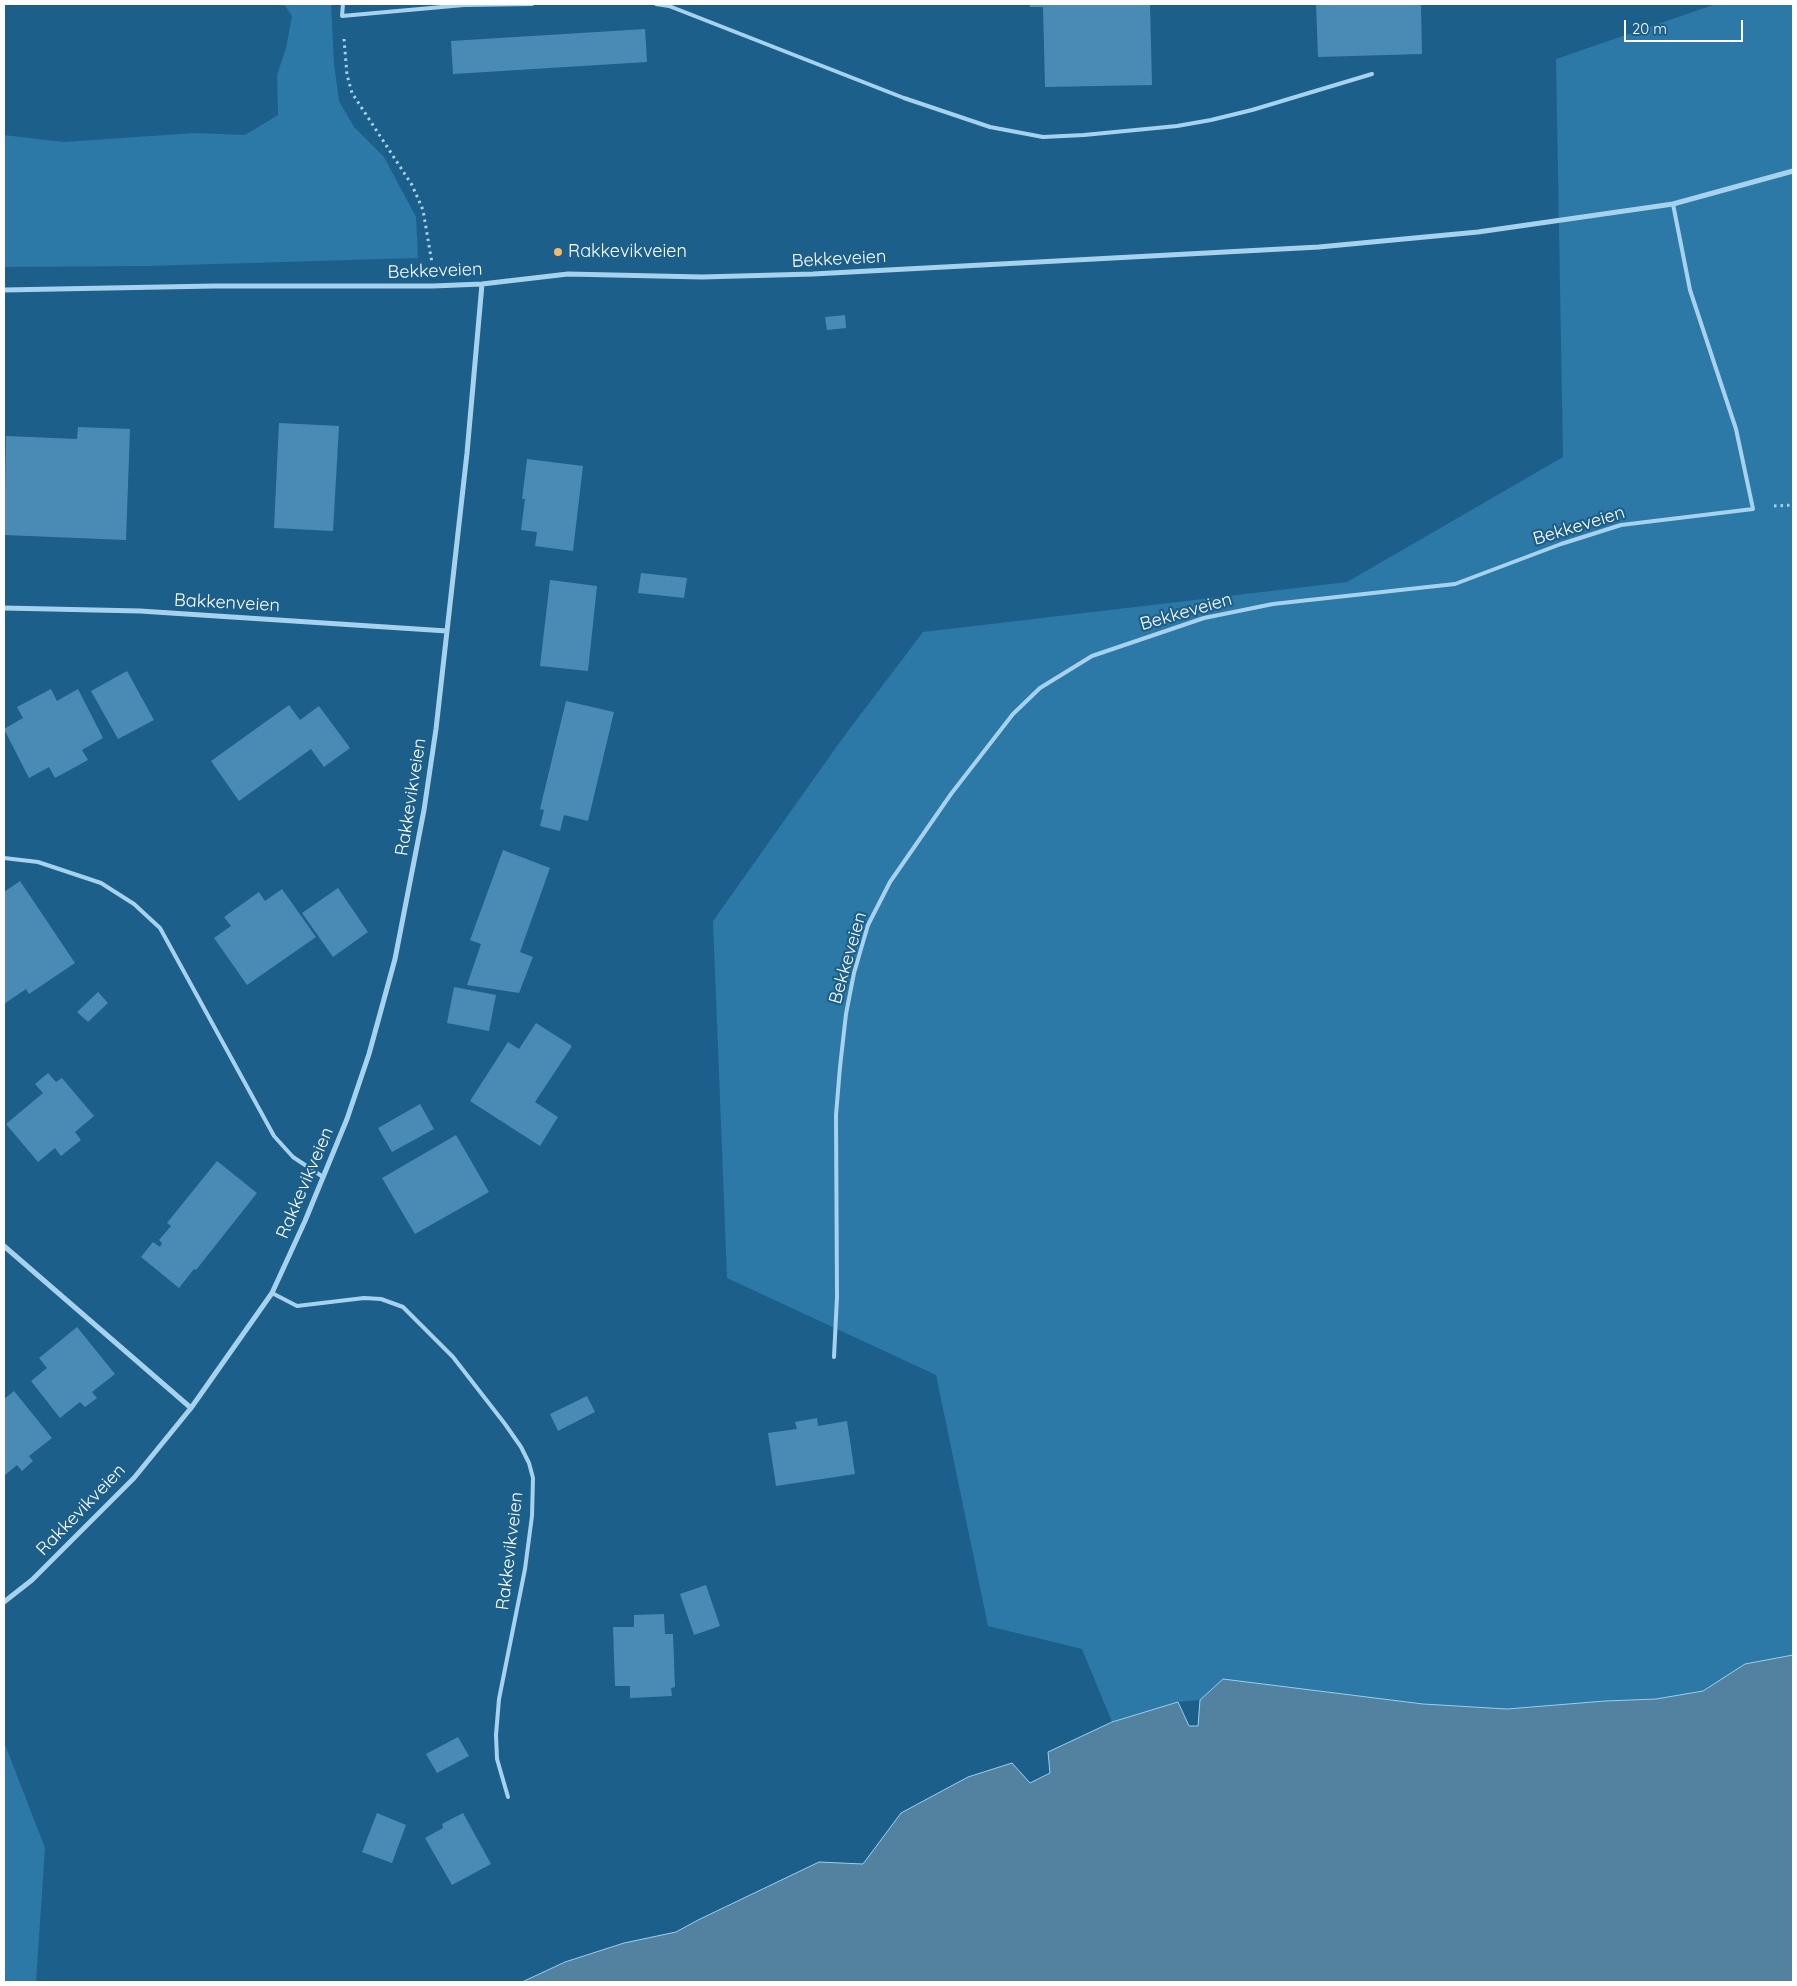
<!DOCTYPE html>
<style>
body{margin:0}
#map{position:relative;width:1797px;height:1986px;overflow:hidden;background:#1c5f8b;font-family:Quicksand,sans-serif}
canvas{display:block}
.frame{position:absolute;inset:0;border:5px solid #fff;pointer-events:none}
.scale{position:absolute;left:1624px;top:20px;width:119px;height:22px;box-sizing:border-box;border:2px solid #fff;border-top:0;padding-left:6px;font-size:15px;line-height:18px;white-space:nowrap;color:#fff;-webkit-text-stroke:4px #1c5f8b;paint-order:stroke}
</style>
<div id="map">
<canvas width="1797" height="1986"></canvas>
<div class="frame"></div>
<div class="scale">20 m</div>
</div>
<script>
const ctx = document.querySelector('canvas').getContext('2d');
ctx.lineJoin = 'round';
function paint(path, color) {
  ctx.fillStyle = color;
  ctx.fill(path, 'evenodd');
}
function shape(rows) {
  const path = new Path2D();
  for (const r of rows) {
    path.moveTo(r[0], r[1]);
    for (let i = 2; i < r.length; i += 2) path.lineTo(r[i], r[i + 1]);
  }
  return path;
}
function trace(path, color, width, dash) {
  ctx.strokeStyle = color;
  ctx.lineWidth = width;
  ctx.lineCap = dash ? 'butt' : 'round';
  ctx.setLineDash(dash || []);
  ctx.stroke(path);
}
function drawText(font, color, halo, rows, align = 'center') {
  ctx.font = font + ' Quicksand,sans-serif';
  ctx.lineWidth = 4.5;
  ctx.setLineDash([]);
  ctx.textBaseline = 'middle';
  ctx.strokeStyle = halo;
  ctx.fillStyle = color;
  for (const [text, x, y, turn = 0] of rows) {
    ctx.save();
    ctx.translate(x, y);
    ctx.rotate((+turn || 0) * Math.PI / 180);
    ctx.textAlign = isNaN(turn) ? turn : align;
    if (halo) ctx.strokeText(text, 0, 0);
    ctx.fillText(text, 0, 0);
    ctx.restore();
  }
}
paint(shape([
 [284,4,331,4,334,64,339,101,354,127,384,157,416,217,418,258,148,266,4,267,4,135,63,142,195,133,245,135,278,115,277,75,286,48,292,16],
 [1716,4,1793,4,1793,1655,1745,1664,1703,1691,1656,1699,1605,1701,1507,1709,1423,1704,1223,1679,1200,1700,1178,1702,1112,1722,1082,1649,988,1626,936,1375,727,1278,713,921,842,739,923,632,1347,582,1563,457,1556,59],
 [4,1742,45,1848,36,1982,4,1982]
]), '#2c78a7');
const water = shape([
 [1793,1655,1793,1982,522,1982,565,1962,624,1943,676,1932,698,1920,819,1862,863,1864,901,1813,968,1777,1012,1763,1030,1783,1050,1773,1048,1752,1112,1722,1178,1702,1189,1726,1198,1726,1200,1700,1223,1679,1423,1704,1507,1709,1605,1701,1656,1699,1703,1691,1745,1664,1793,1655]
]);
paint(water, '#5382a0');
trace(water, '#9acfee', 1);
paint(shape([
 [1030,4,1150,4,1152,85,1045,87,1043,7,1030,7],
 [1316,4,1421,4,1422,54,1318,57],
 [645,29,647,62,453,74,451,41],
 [845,315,846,328,827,330,825,317],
 [279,423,339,426,333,531,274,528],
 [78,427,130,429,126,540,4,535,6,436,77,439],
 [527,459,583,466,573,551,535,546,537,532,521,530,525,499,522,499],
 [641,573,687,578,684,598,638,593],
 [550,580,597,586,588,671,540,666],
 [127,671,154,720,118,739,91,691],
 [51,689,57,701,78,689,103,738,82,750,88,760,55,778,49,767,29,778,4,729,23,718,17,707],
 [566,701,614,712,588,821,564,815,560,831,540,826,544,810,540,809],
 [289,705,300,720,319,706,350,748,324,767,311,749,239,801,211,761],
 [503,850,550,868,520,952,533,957,519,993,467,985,481,944,470,940],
 [20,881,75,963,29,994,26,989,4,1004,4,892],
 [338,888,368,932,333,957,302,913],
 [282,889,316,937,247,985,214,938,231,926,224,917,259,892,265,901],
 [454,987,496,995,489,1031,447,1023],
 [98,992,108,1003,88,1022,77,1012],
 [536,1023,572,1046,535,1102,558,1117,540,1146,470,1101,508,1042,519,1049],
 [48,1073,56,1082,62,1078,94,1116,75,1132,81,1140,61,1156,55,1148,38,1162,6,1124,43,1093,35,1084],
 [420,1104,434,1129,392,1152,378,1128],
 [456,1135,489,1192,415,1234,382,1178],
 [217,1161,257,1193,196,1270,194,1269,179,1288,141,1257,153,1242,160,1247,162,1243,159,1240,171,1226,167,1223],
 [77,1327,115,1374,92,1392,97,1398,85,1407,80,1402,60,1418,31,1381,47,1368,39,1358],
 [14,1391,52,1438,29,1456,33,1461,22,1471,17,1465,4,1476,4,1399],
 [587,1396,595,1412,558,1431,550,1414],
 [817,1418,818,1426,847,1421,855,1474,776,1486,768,1433,797,1429,795,1422],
 [706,1585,720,1626,694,1635,680,1594],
 [664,1614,665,1634,673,1634,675,1687,671,1688,672,1696,630,1698,630,1686,615,1686,613,1627,634,1627,634,1615],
 [458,1737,469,1756,437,1773,426,1754],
 [377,1813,406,1825,392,1863,362,1852],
 [463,1813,491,1864,452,1885,425,1838,443,1828,442,1824]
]), '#498bb5');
trace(shape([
 [344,39,347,75,352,93,412,185,423,210,432,263],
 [1774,506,1793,505]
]), '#a7d2ed', 3, [2.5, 4]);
trace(shape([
 [343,4,342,16,464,5,532,4],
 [656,4,669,6,904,98,990,127,1043,137,1084,135,1177,126,1211,120,1252,110,1372,74],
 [4,858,38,862,101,883,134,904,160,928,274,1136,293,1157,323,1177],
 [272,1293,297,1306,364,1298,381,1299,403,1307,453,1357,505,1424,521,1447,529,1463,533,1478,532,1516,525,1569,499,1699,496,1735,497,1759,508,1797],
 [834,1357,837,1297,836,1115,840,1067,846,1014,854,973,868,925,890,882,951,794,1013,714,1040,688,1092,656,1204,618,1273,604,1455,584,1561,544,1621,525,1753,509,1736,429,1690,290,1673,204]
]), '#a7d2ed', 4);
trace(shape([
 [4,290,214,286,433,286,482,284,568,274,702,277,813,274,1319,247,1478,232,1673,204,1793,171],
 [4,608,140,611,447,631],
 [4,1246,191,1408],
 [4,1602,32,1580,134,1478,191,1408,272,1293,305,1221,347,1119,369,1054,395,959,424,810,436,729,467,453,482,284]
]), '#a7d2ed', 5);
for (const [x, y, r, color] of [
 [558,252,5,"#fdb865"]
]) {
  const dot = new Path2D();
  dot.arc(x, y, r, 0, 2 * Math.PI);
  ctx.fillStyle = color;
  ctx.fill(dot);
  trace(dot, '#1c5f8b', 2);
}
drawText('18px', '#fff', '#1c5f8b', [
 ["Rakkevikveien",568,252]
], 'left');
drawText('18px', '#fff', '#1c5f8b', [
 ["Bekkeveien",839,259,-3],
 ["Bekkeveien",435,271,-2],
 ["Bekkeveien",1579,526,-17],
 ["Bakkenveien",227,603,3],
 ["Bekkeveien",1186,612,-16],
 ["Rakkevikveien",411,797,-81],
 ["Bekkeveien",848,958,-74],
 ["Rakkevikveien",305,1183,-67],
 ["Rakkevikveien",81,1510,-46],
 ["Rakkevikveien",510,1551,-83]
]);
</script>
